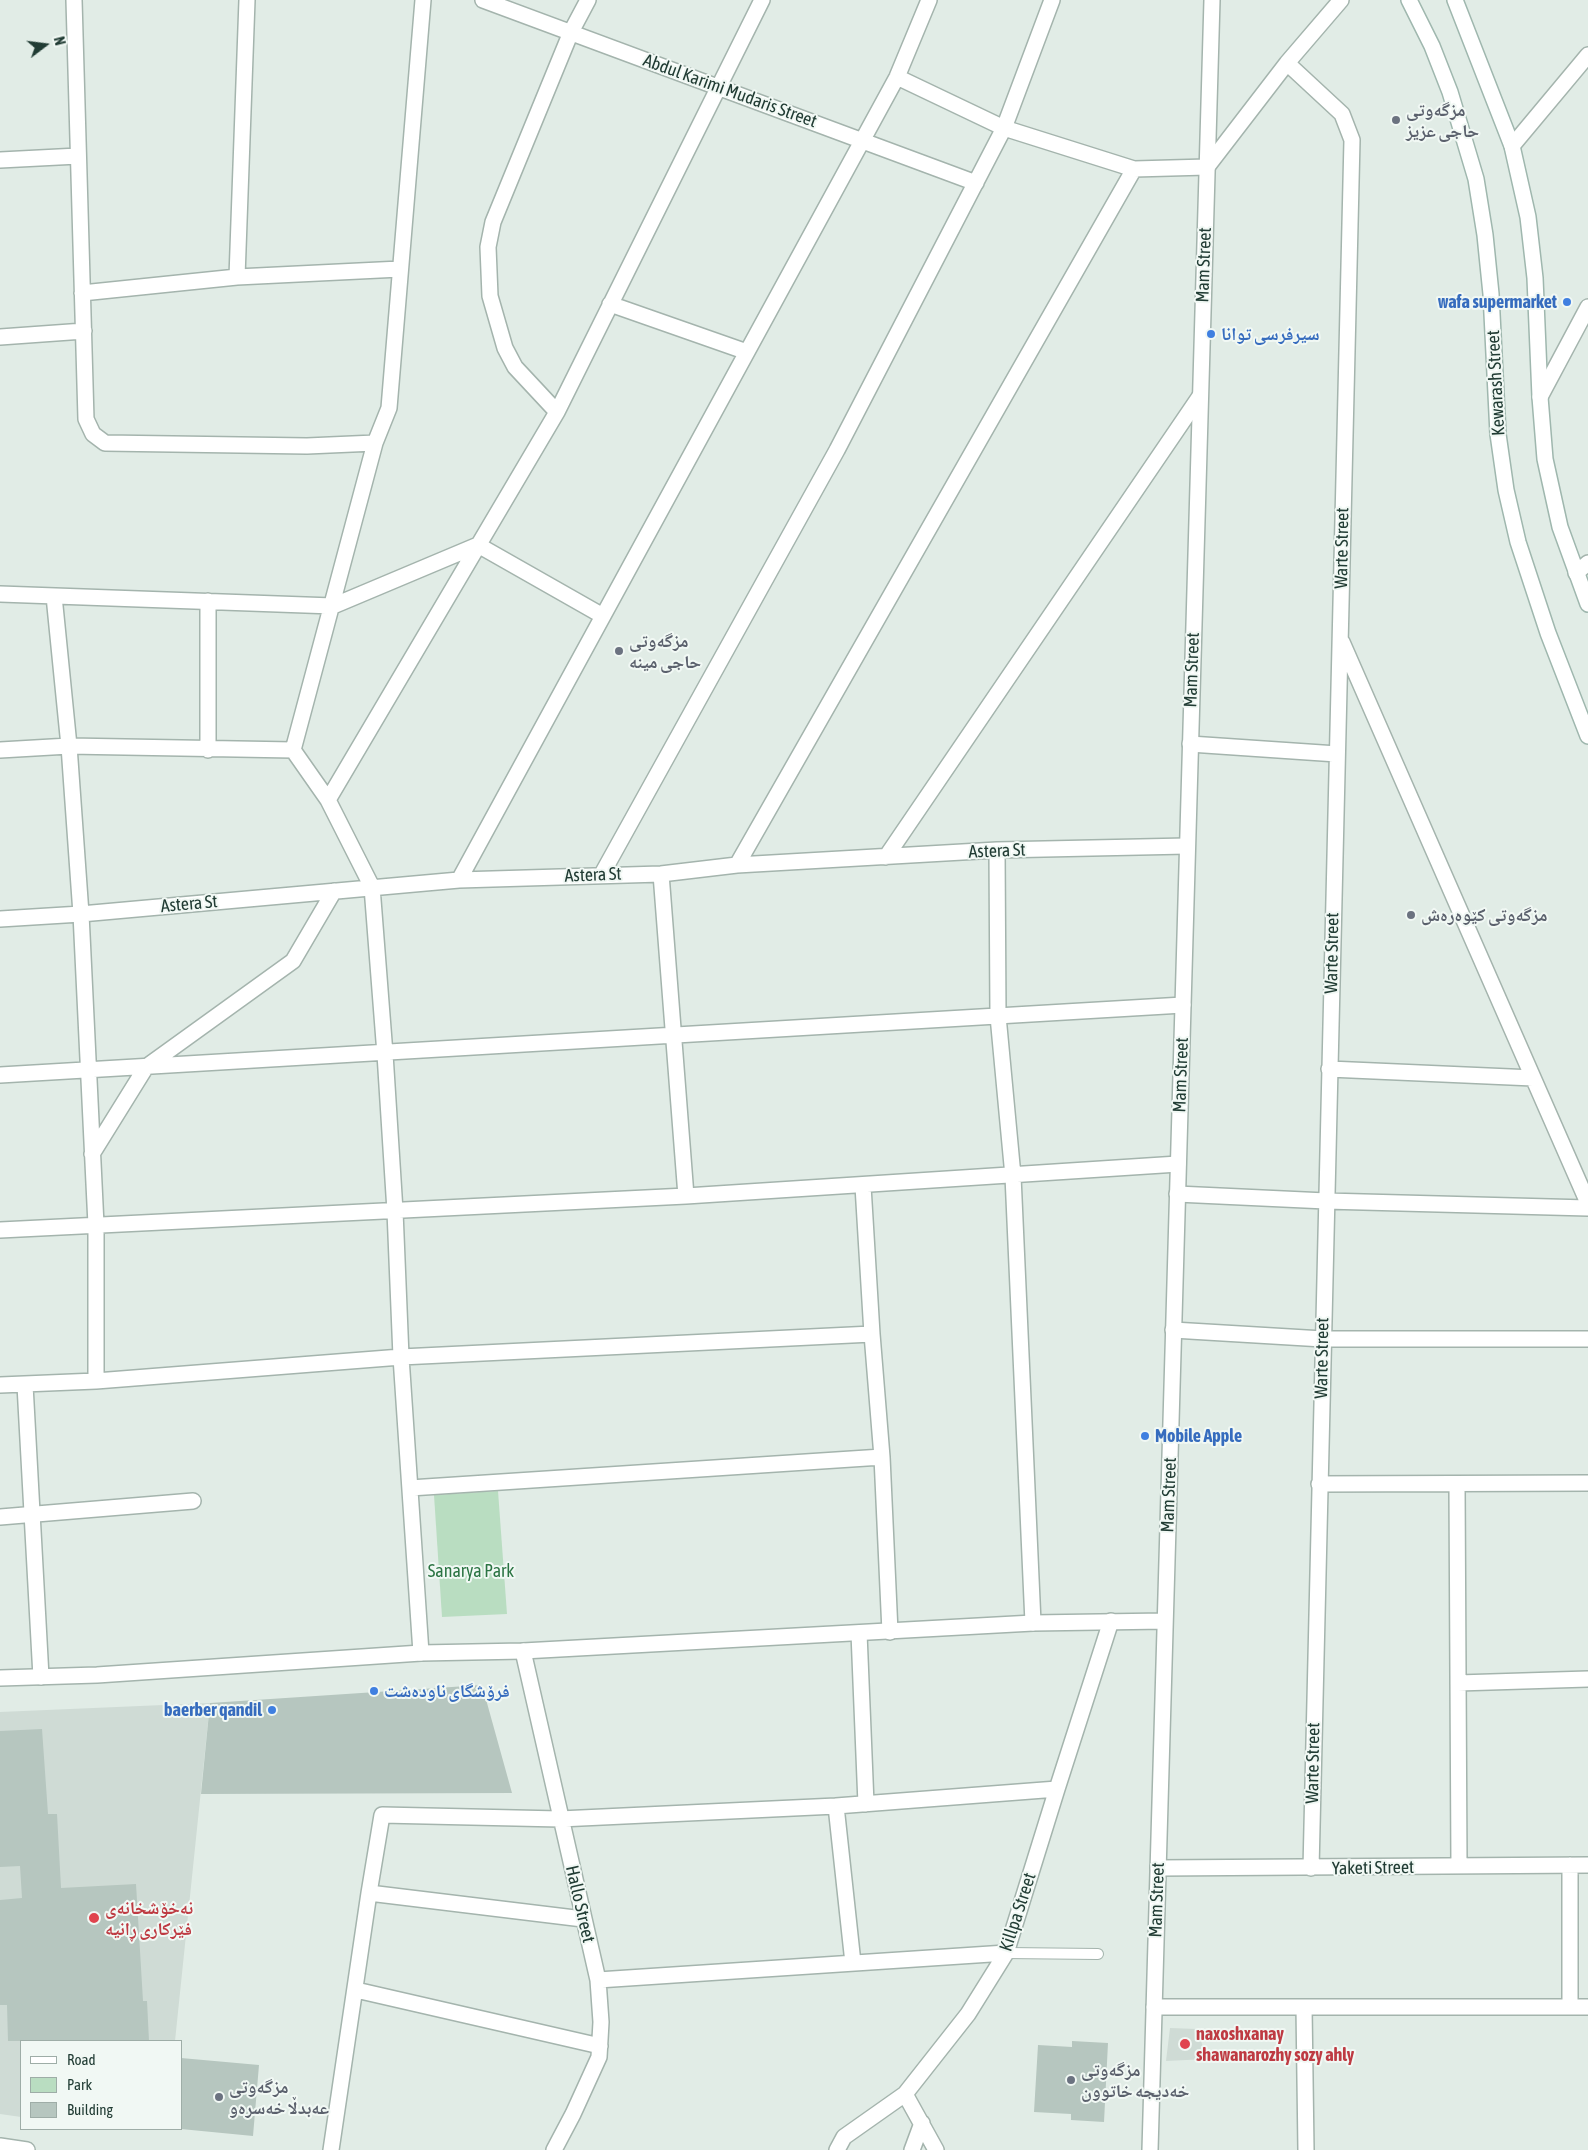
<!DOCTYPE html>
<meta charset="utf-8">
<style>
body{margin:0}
#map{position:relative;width:1588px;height:2150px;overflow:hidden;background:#e1ece6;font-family:"Asap Condensed",sans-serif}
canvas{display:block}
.legend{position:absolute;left:20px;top:2040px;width:162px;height:90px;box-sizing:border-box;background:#f1f8f4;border:1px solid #9eada7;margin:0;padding:6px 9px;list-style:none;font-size:15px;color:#213c34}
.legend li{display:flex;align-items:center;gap:10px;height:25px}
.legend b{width:25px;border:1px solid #9eada7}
.north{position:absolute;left:20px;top:20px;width:50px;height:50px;-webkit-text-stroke:4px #f1f8f4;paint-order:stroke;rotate:75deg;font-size:14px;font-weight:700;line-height:20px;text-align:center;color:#213c34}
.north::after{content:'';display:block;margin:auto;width:18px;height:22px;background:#213c34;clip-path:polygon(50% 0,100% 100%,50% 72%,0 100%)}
</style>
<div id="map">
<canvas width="1588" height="2150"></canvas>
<ul class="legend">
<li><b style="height:6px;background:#fff"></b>Road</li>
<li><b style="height:14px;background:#b9ddc1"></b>Park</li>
<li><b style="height:14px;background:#b6c6bf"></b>Building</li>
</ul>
<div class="north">N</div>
</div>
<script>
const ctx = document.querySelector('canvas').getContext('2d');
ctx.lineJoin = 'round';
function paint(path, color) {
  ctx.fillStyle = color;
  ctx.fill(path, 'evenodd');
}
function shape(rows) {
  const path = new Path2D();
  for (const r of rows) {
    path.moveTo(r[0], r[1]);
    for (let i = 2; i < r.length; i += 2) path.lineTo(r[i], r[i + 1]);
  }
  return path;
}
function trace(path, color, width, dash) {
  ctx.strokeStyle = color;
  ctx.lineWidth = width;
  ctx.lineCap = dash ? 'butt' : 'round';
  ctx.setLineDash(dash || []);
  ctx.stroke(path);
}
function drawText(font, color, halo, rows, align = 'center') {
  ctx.font = font + ' "Asap Condensed","Noto Naskh Arabic",sans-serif';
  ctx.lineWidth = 4;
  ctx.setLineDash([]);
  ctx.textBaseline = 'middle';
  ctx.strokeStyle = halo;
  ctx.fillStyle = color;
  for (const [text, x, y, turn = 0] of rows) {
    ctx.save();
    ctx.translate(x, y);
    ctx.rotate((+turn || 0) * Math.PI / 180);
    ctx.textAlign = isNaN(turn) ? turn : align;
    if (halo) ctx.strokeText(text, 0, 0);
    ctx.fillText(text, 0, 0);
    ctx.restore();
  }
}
paint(shape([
 [210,1703,175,2041,21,2041,21,2117,0,2114,0,1712],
 [1170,2028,1197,2029,1207,2059,1166,2061]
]), '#cfdbd5');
paint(shape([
 [498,1491,507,1614,442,1617,434,1495]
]), '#b9ddc1');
paint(shape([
 [482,1685,512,1793,201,1794,210,1703],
 [42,1729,48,1814,57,1814,61,1888,136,1884,143,2001,147,2001,149,2041,8,2041,7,2005,0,2005,0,1900,22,1898,20,1866,0,1867,0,1731],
 [1072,2041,1108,2043,1104,2122,1071,2120,1071,2114,1034,2112,1038,2045,1072,2047],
 [181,2058,259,2065,253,2136,181,2129]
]), '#b6c6bf');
const service = shape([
 [1006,1953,1098,1954]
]);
const minor = shape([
 [74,0,86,419,93,434,105,443,307,446,375,443],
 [483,0,976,183],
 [1287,63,1342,114,1352,140,1311,1868],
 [897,77,1004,128,1134,169,1207,167,1287,63,1341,0],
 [1512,146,1588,55],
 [0,160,78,156],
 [237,277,247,0],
 [82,293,237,277,400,269],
 [610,304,747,352],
 [0,337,84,331],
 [1540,397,1588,307],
 [557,412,515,367,505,348,490,296,488,247,493,222,571,32,588,0],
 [1576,573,1588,563],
 [0,594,333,606,478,545,603,616],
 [54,596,69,746,81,914,96,1225,96,1381],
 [1342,642,1588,1203],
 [1190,744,1337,754],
 [0,750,69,746,293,750],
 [208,750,208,601],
 [328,800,557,412,762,0],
 [997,850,998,1016,1013,1176,1033,1623],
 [886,857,1200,396],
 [737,865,1134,169],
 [602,874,837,450,1004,128,1052,0],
 [661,874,686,1196],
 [459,880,897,77,929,0],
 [0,919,81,914,459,880,661,874,737,865,997,850,1187,846],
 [1329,1069,1533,1078],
 [0,1075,1183,1005],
 [92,1154,146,1067,293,961,334,891],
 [863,1186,872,1334,882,1457,890,1632],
 [1177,1194,1326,1201,1588,1208],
 [0,1230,686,1196,1178,1164],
 [1173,1330,1323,1339,1588,1339],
 [0,1385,96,1381,401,1357,872,1334],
 [25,1385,41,1677],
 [1319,1484,1588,1483],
 [1457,1485,1459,1866],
 [410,1488,882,1457],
 [0,1517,193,1501],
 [859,1633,866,1804],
 [523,1651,598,1980,601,2022,599,2057,573,2114,554,2150],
 [421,1653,401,1357,395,1211,385,1054,372,887,328,800,293,750,375,443,389,408,423,0],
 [1458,1683,1588,1679],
 [836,1806,853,1963],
 [1570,1865,1570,2007],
 [1158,1868,1588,1865],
 [369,1893,583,1919],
 [598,1980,1006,1953],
 [356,1990,600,2046],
 [1154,2007,1588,2007],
 [1304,2007,1306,2150],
 [905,2094,936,2150],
 [0,2146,27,2150],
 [331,2150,369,1893,382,1815,560,1819,836,1806,1057,1789],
 [837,2150,844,2137,905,2094,968,2014,1006,1953,1057,1789,1111,1621],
 [912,2150,922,2123]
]);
const tertiary = shape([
 [0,1678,97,1675,421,1653,523,1651,1033,1623,1165,1621],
 [1150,2150,1212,0]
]);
const secondary = shape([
 [1409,0,1432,46,1450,92,1476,179,1485,235,1491,294,1498,434,1506,490,1518,542,1548,633,1588,736],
 [1455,0,1512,146,1528,217,1535,278,1540,397,1545,459,1560,527,1588,604]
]);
trace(service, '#a4b4ad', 12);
trace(minor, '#a4b4ad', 18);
trace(tertiary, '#a4b4ad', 18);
trace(secondary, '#9fb7ae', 18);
trace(service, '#fff', 10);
trace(minor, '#fff', 15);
trace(tertiary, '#fff', 15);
trace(secondary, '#fff', 15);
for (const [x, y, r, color] of [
 [1396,120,5,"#6b7280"],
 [1567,302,5,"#3f7fe0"],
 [1211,334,5,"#3f7fe0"],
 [619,651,5,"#6b7280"],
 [1411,915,5,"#6b7280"],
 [1145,1436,5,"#3f7fe0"],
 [374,1691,5,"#3f7fe0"],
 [272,1710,5,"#3f7fe0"],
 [94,1918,6,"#e0444e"],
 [1185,2044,6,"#e0444e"],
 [1071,2080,5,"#6b7280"],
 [219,2097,5,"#6b7280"]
]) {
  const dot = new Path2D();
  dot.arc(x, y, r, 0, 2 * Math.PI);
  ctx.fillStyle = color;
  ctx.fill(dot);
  trace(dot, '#f1f8f4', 2);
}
drawText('18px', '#213c34', '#f1f8f4', [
 ["Abdul Karimi Mudaris Street",730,91,20],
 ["Mam Street",1204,265,-88],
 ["Kewarash Street",1496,383,-93],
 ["Warte Street",1342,548,-89],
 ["Mam Street",1192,670,-88],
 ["Astera St",997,851,-2],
 ["Astera St",593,875,-2],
 ["Astera St",189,904,-5],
 ["Warte Street",1332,953,-89],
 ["Mam Street",1181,1075,-88],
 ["Warte Street",1322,1358,-89],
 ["Mam Street",1169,1495,-88],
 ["Warte Street",1313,1763,-89],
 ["Yaketi Street",1373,1868,-1],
 ["Mam Street",1157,1900,-88],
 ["Hallo Street",580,1904,77],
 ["Killpa Street",1018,1912,-72]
]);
drawText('bold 18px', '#5b616d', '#f1f8f4', [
 ["مزگەوتی",1406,110],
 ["حاجی عزیز",1406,131],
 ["مزگەوتی",629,641],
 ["حاجی مینە",629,662],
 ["مزگەوتی کێوەرەش",1421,915],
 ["مزگەوتی",1081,2070],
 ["خەدیجە خاتوون",1081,2091],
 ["مزگەوتی",229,2087],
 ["عەبدڵا خەسرەو",229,2108]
], 'left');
drawText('bold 18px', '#366cbe', '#f1f8f4', [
 ["wafa supermarket",1557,302,"right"],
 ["سيرفرسى توانا",1221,334],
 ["Mobile Apple",1155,1436],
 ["فرۆشگای ناوده‌شت",384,1691],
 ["baerber qandil",262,1710,"right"]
], 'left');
drawText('18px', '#2b7443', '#f1f8f4', [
 ["Sanarya Park",471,1571]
]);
drawText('bold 18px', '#be3a42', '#f1f8f4', [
 ["نەخۆشخانەی",105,1908],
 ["فێرکاری ڕانیە",105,1929],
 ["naxoshxanay",1196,2034],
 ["shawanarozhy sozy ahly",1196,2055]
], 'left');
</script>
